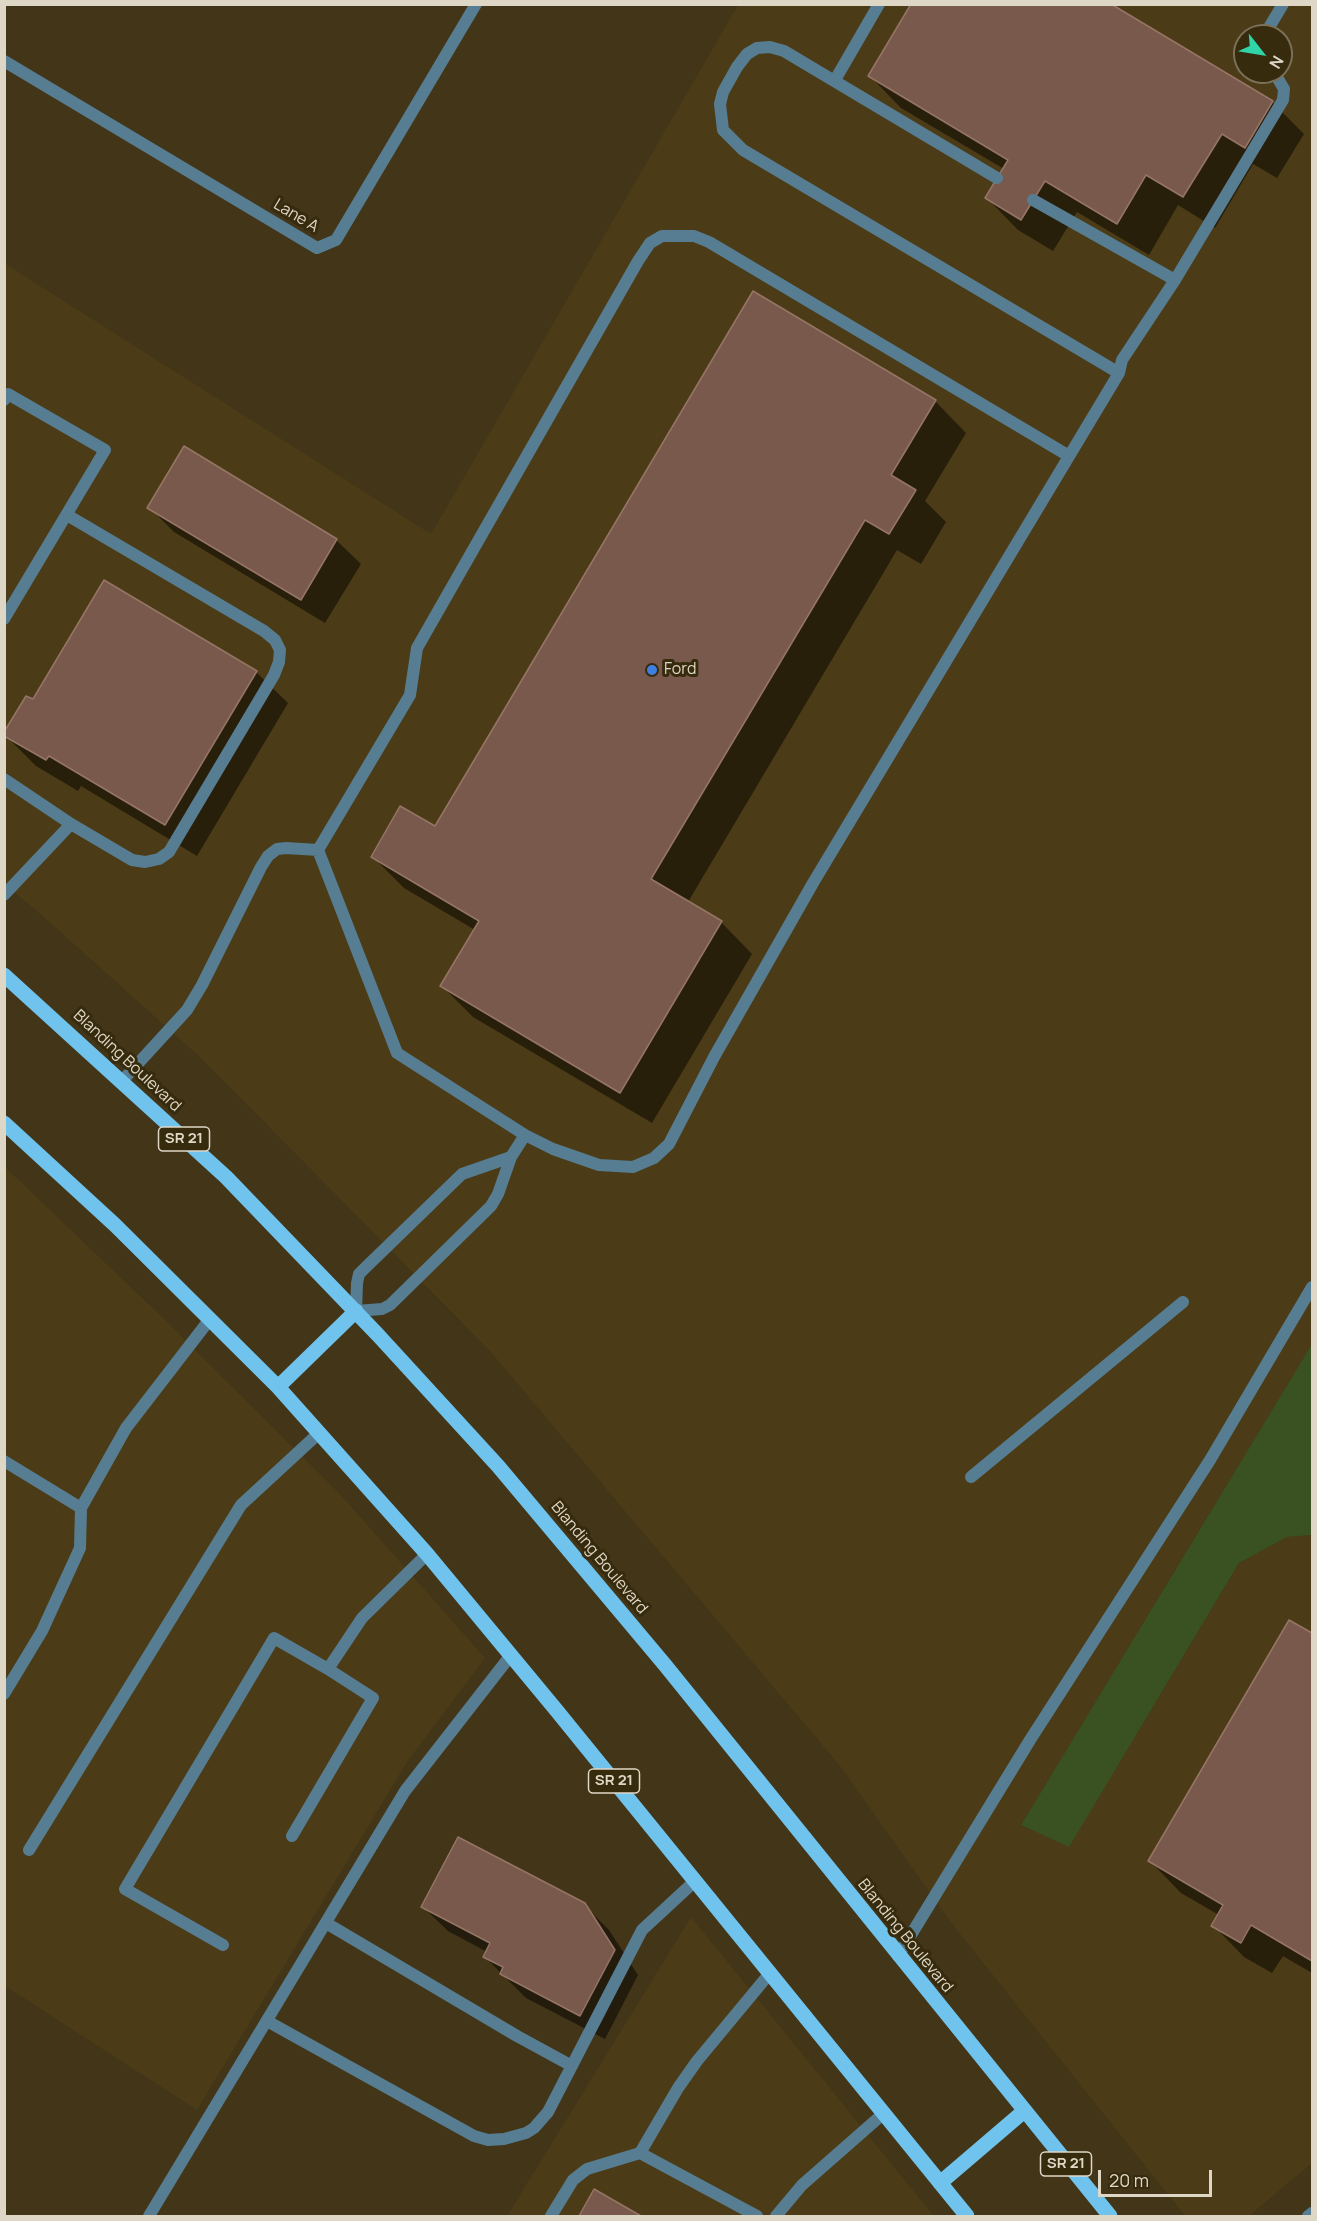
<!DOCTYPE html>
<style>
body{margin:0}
#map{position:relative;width:1317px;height:2221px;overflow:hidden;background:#423518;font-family:Manrope,sans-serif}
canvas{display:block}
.frame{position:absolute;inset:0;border:6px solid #dfd7c6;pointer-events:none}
.north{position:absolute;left:1233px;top:24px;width:60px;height:60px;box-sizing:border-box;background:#372b0e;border:2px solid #7a7058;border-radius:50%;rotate:121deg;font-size:16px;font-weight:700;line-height:24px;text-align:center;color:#dfd7c6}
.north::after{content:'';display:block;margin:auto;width:21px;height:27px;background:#30d4a9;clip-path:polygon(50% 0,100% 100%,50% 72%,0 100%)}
.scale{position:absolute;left:1098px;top:2170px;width:114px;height:27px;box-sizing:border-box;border:3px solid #dfd7c6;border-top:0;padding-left:8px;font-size:18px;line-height:21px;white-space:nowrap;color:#dfd7c6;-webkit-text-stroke:4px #372b0e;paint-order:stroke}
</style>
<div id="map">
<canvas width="1317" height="2221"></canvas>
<div class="frame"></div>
<div class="north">N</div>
<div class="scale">20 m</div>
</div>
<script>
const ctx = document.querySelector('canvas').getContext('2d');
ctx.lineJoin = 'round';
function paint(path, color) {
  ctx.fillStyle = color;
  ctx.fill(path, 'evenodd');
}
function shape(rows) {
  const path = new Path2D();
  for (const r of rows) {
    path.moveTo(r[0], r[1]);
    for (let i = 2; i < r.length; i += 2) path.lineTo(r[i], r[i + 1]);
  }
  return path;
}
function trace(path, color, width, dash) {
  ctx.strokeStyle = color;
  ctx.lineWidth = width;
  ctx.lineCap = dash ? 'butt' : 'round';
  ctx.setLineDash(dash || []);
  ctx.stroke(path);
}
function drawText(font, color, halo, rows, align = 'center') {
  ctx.font = font + ' Manrope,sans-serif';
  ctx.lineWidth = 6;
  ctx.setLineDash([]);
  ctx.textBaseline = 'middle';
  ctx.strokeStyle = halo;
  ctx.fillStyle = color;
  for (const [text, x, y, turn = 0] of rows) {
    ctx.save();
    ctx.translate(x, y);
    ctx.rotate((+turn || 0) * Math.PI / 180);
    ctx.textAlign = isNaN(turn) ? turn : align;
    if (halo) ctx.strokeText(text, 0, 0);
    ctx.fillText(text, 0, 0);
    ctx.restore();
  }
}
paint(shape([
 [738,5,1312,5,1312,1344,1021,1825,1069,1846,1239,1563,1287,1537,1312,1535,1312,2163,1249,2216,1185,2216,953,1925,840,1766,489,1350,202,1059,36,910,5,885,4,263,431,534],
 [1245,36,1281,36,1281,72,1245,72],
 [4,1166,160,1315,341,1495,485,1658,407,1762,197,2110,5,1986],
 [691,1917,934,2216,507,2216]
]), '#4b3b16');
paint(shape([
 [1312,1344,1312,1535,1287,1537,1239,1563,1069,1847,1021,1825]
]), '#3a5122');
paint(shape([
 [870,76,1272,102,1304,134,1277,178,1253,164,1215,228,1178,205,1149,255,1077,212,1053,251,1018,230,987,198,1004,169,901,108],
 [935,401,966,433,925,501,946,522,921,564,897,550,688,902,721,922,752,954,652,1123,473,1017,442,986,475,930,404,888,372,856,435,828],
 [149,507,336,540,361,564,325,623,174,532],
 [256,672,288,703,197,856,81,786,78,791,36,766,5,735,33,701],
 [1290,1622,1312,1635,1312,1973,1283,1956,1272,1973,1244,1957,1213,1925,1219,1915,1181,1893,1150,1861],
 [584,1905,609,1930,638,1975,605,2039,526,1998,485,1957,487,1952,448,1931,423,1907],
 [595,2191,638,2216,580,2216]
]), '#0007');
const building = shape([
 [911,4,1111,4,1273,101,1245,148,1222,134,1183,197,1146,175,1117,224,1045,181,1021,220,985,198,1008,160,868,76,911,4],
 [753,291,936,400,891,475,916,490,889,534,865,520,651,879,722,921,620,1093,440,986,479,921,371,857,400,806,435,826,753,291],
 [184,446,337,539,301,600,147,508,184,446],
 [104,580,257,671,165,825,49,756,46,760,4,736,4,732,26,696,33,699,104,580],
 [1289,1620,1312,1633,1312,1961,1251,1925,1241,1943,1211,1926,1223,1905,1148,1861,1289,1620],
 [458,1837,585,1903,615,1950,580,2016,500,1974,503,1967,483,1957,490,1943,421,1907,458,1837],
 [594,2189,641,2216,579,2216,594,2189]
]);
paint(building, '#78594b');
trace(building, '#967566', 1.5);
trace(shape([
 [1264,36,1283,4],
 [835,80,879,4],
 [997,178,784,51,770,47,757,48,747,54,737,67,723,92,720,104,723,130,743,150,1119,373],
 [1175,280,1283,100,1284,89,1274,72],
 [4,400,8,394,105,450,4,619],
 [67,515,264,631,275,640,280,650,279,662,274,675,169,852,159,859,145,862,132,860,71,824],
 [4,779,71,824,4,895],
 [318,850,397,1053,525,1135,553,1149,599,1165,633,1167,654,1158,669,1144,714,1057,813,883,1119,373,1122,360,1175,280,1033,200],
 [318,850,410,695,417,648,638,261,650,243,662,236,694,236,709,242,1069,456],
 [122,1081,187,1010,202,985,261,867,268,856,277,849,286,848,318,850],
 [511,1157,498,1194,491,1206,390,1305,382,1309,356,1311,357,1283,359,1274,365,1268,462,1174,511,1157],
 [511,1157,525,1135],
 [4,1461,81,1508],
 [971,1477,1183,1302],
 [4,1694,42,1631,80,1548,81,1508,126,1428,210,1319],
 [292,1836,373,1698,328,1669,362,1618,427,1554],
 [29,1850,241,1505,319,1433],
 [326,1923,517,2036,572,2066],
 [223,1945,125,1889,274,1638,328,1669],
 [898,1956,1030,1740,1210,1460,1312,1287],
 [267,2021,474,2136,488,2140,504,2139,526,2133,534,2128,548,2112,642,1930,695,1881],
 [640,2153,678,2088,697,2061,770,1973],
 [551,2216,573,2180,587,2169,640,2153,757,2216],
 [776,2216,802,2185,884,2113],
 [1308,2216,1312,2213]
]), '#577d92', 12);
trace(shape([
 [4,61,317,248,336,240,476,4],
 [149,2216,405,1791,511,1655]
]), '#577d92', 12);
trace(shape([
 [4,975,226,1177,378,1335,498,1466,665,1665,1110,2216],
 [4,1123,115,1225,278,1387,427,1554,557,1711,967,2216],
 [278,1387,356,1311],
 [940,2183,1023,2112]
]), '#6fc3ed', 15);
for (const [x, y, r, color] of [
 [652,670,6,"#3f7fe0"]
]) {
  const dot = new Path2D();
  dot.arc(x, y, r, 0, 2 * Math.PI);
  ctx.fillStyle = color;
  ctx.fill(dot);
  trace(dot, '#372b0e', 2);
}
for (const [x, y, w] of [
 [184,1139,51],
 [614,1781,51],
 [1066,2164,51]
]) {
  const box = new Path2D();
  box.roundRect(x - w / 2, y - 12, w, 24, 4.5);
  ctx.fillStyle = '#372b0e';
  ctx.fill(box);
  trace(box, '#dfd7c6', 1.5);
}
drawText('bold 15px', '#dfd7c6', null, [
 ["SR 21",184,1139],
 ["SR 21",614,1781],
 ["SR 21",1066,2164]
]);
drawText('16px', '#dfd7c6', '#372b0e', [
 ["Lane A",296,216,31],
 ["Blanding Boulevard",127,1061,43],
 ["Blanding Boulevard",599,1558,50],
 ["Blanding Boulevard",905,1936,51]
]);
drawText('16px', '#dfd7c6', '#372b0e', [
 ["Ford",664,670]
], 'left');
</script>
